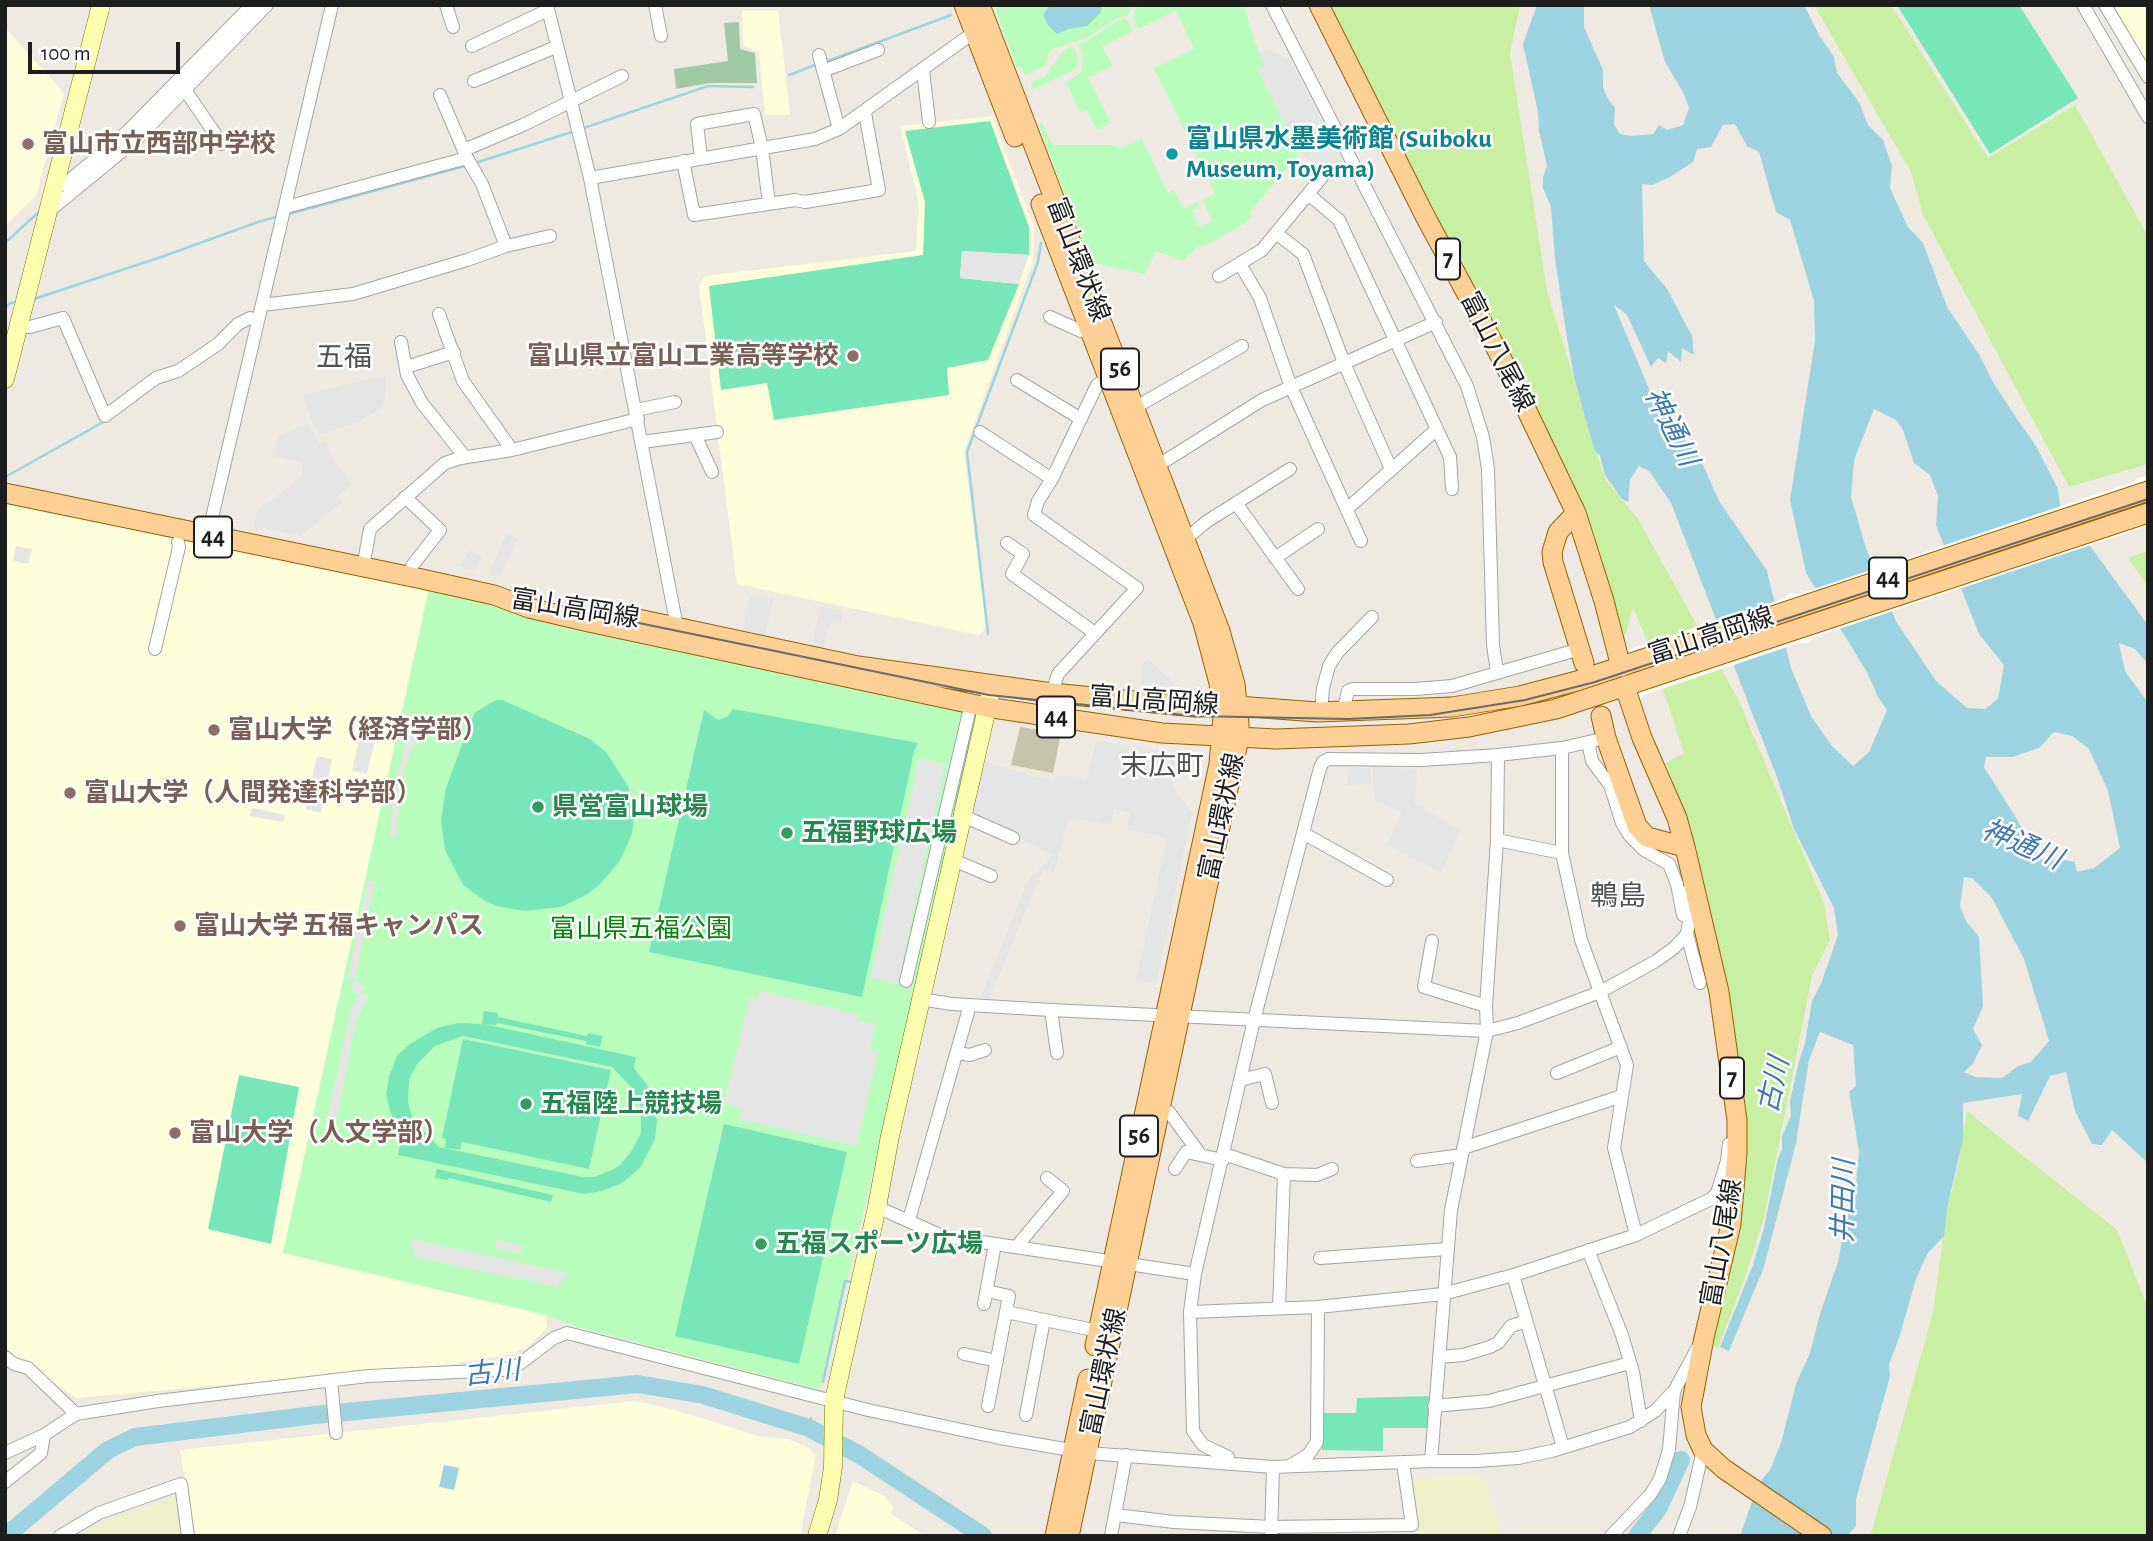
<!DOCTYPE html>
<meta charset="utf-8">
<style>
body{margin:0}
#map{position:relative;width:2153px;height:1541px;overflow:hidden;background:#efeae1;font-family:"Alegreya Sans",sans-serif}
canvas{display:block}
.frame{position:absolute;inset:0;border:7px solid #1d1d1d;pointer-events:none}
.scale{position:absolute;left:28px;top:42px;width:152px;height:32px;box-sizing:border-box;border:4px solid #1d1d1d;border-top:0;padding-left:9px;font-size:21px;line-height:24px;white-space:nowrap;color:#1d1d1d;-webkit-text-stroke:5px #fff;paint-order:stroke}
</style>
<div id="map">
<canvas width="2153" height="1541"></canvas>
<div class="frame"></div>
<div class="scale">100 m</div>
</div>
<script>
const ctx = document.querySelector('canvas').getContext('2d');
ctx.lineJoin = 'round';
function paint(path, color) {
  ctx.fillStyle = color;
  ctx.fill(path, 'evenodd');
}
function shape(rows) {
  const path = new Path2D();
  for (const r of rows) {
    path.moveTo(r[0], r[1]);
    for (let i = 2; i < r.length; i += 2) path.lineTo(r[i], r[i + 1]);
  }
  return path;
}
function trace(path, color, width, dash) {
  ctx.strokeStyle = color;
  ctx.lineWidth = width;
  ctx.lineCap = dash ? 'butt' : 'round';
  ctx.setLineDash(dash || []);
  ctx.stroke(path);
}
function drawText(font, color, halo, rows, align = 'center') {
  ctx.font = font + ' "Alegreya Sans","Noto Sans JP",sans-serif';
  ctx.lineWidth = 5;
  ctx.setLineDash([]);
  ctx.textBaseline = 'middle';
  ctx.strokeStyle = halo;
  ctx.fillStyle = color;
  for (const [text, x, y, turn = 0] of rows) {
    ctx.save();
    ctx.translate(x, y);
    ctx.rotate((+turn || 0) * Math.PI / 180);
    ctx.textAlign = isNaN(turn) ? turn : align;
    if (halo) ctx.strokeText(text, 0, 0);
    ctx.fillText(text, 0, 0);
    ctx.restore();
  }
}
paint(shape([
 [2113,5,2148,5,2148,63],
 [742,11,778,11,790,115,765,115,759,52,743,46],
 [5,28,64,93,36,196,5,226],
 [992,116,1034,227,1033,261,964,452,987,627,979,635,737,584,699,285,705,276,916,251,919,204,900,126],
 [5,504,429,589,283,1253,546,1315,547,1328,527,1347,511,1354,454,1364,76,1398,5,1348],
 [635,1401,671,1409,759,1436,786,1439,806,1446,816,1455,800,1536,194,1536,180,1450],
 [853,1481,884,1496,893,1507,891,1514,925,1536,835,1536]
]), '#fffeda');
paint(shape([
 [1020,727,1061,733,1053,773,1011,765]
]), '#c4c4ac');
paint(shape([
 [1483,1475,1502,1536,1419,1536,1412,1479],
 [174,1497,179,1536,77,1536,87,1529]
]), '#eef0ca');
paint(shape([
 [1325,5,1520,5,1510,53,1547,291,1605,479,1638,519,1738,699,1824,903,1830,940,1812,976,1765,1214,1745,1278,1718,1348,1709,1344,1740,1202,1684,816,1666,763,1684,753,1647,641,1633,607,1623,644,1557,463],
 [1814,5,1891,5,1988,158,2075,105,2148,236,2148,464,2069,487,1923,215,1911,172],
 [2148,551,2148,587,2128,558],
 [1967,1111,2117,1230,2148,1308,2148,1536,1871,1534,1933,1312,1947,1209,1957,1172]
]), '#c9efa2');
paint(shape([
 [739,22,740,49,755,53,757,83,710,83,676,89,674,69,728,61,724,23]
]), '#a0caa6');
paint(shape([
 [1003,5,1133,5,1127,16,1116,19,1087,38,1053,49,1048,54,1047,65,1025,75,1021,66,1017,68,995,9],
 [1137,5,1244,5,1254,39,1265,66,1258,69,1299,154,1250,212,1252,215,1244,224,1209,244,1197,247,1183,261,1156,251,1145,274,1091,263,1038,124,1042,122,1053,145,1115,145,1119,149,1142,139,1168,193,1174,190,1183,209,1198,202,1200,207,1192,211,1199,227,1212,221,1203,199,1215,194,1154,68,1194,49,1176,11,1138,29,1133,17],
 [1124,19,1128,21,1133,31,1102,47,1113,66,1088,77,1111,123,1097,130,1087,110,1080,113,1066,82,1082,72,1083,57,1079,44,1087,41,1117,21],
 [1073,46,1079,59,1076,69,1032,90,1031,82,1045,77,1062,52],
 [429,589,709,648,979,716,825,1377,817,1389,574,1326,546,1315,283,1253]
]), '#b9febd');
paint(shape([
 [1897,5,2019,5,2078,98,1990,154],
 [990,121,1029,227,1029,255,962,251,960,278,1019,284,988,360,947,368,949,395,774,420,767,383,721,390,709,286,923,255,925,202,905,131],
 [496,700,502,700,590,739,606,752,628,786,634,818,632,834,620,861,600,884,586,895,561,907,525,911,497,906,485,901,463,885,445,850,441,820,446,788,471,720,476,712],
 [733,709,918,743,914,751,862,997,649,952,704,710,718,720,727,717],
 [484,1011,498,1013,498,1017,587,1036,588,1033,603,1036,600,1047,586,1044,586,1041,497,1023,496,1025,484,1024,636,1057,634,1068,650,1089,656,1109,657,1121,655,1139,640,1168,622,1183,602,1191,584,1194,398,1155,401,1140,408,1141,393,1121,386,1094,389,1077,397,1056,410,1044,437,1028,458,1023,482,1024],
 [463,1036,612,1067,631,1087,641,1106,641,1133,633,1149,620,1165,612,1170,594,1177,583,1177,439,1147,413,1120,408,1102,409,1079,417,1064,435,1046],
 [463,1039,611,1070,589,1169,462,1142,460,1150,445,1148,446,1139,442,1138],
 [239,1075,299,1087,271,1244,208,1229],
 [724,1124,847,1152,799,1364,675,1336],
 [437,1169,553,1195,551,1202,449,1178,448,1180,435,1178],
 [1432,1396,1429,1428,1383,1428,1383,1451,1322,1450,1323,1413,1356,1413,1357,1398]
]), '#77e6b9');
paint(shape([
 [1271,50,1290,61,1348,171,1337,180,1300,154,1258,69,1265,66,1260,54],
 [962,251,1029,255,1019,284,960,278],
 [386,375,385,398,381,408,360,421,321,434,313,424,303,395],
 [307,424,319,443,326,443,331,455,352,485,338,495,342,502,301,536,254,527,257,511,301,478,303,462,274,456,277,437],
 [507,533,518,538,500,577,488,575],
 [16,546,32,549,28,564,13,561],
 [470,550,482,557,474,571,459,566],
 [750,595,774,598,765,635,743,630],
 [820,606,844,612,840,624,830,623,823,648,812,646],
 [1148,659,1172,681,1173,687,1141,684,1141,666],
 [363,723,378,726,367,774,352,771],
 [410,734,417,737,406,764,400,787,397,837,390,837,394,783],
 [1096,741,1176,753,1172,787,1192,812,1156,985,1136,981,1167,838,1126,829,1130,813,1114,809,1110,825,1081,819,1068,821,1054,872,1043,870,989,999,981,996,1029,879,1052,855,969,814,982,761,1051,781,1059,775,1087,779],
 [317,756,332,759,321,813,305,809],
 [919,758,945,764,898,984,871,978],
 [1373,767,1417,769,1415,804,1461,830,1441,873,1387,844,1402,812,1374,801],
 [1349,768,1370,768,1371,784,1347,785],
 [252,808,285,815,283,822,250,816],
 [368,881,375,881,355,980,348,978],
 [356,980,365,988,362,993,369,995,356,1022,333,1139,323,1137,351,1010,360,995,350,988],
 [760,991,860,1015,859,1021,875,1024,870,1050,878,1052,857,1146,739,1119,741,1108,724,1103,750,997,758,999],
 [411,1239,568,1273,557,1287,415,1257],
 [497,1240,523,1246,521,1254,495,1248]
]), '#e5e5e5');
paint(shape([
 [1050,5,1102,5,1101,12,1087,26,1069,29,1057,34,1048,25,1043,15],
 [1537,5,1584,5,1584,27,1603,70,1603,87,1607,97,1615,108,1614,125,1620,134,1632,136,1653,134,1659,125,1667,130,1683,125,1689,108,1684,94,1665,62,1649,5,1804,5,1819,35,1834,57,1837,73,1859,102,1868,125,1883,140,1892,166,1890,188,1908,227,1923,243,1947,307,1980,356,1994,384,2017,419,2036,446,2058,489,2060,505,2148,625,2148,664,2135,649,2119,643,2125,671,2148,703,2148,1163,2112,1130,2102,1145,2092,1144,2075,1111,2066,1072,2050,1076,2028,1121,2018,1116,2022,1094,1963,1103,1963,1139,1947,1209,1944,1236,1928,1253,1923,1263,1916,1279,1899,1338,1889,1364,1890,1376,1856,1499,1856,1526,1847,1536,1740,1536,1758,1484,1770,1470,1781,1443,1796,1384,1810,1353,1820,1314,1838,1262,1845,1224,1855,1195,1859,1151,1849,1092,1856,1086,1853,1045,1820,1032,1809,1060,1796,1143,1764,1267,1729,1351,1720,1347,1753,1265,1764,1228,1778,1158,1782,1150,1782,1136,1791,1116,1790,1101,1799,1061,1805,1043,1812,1001,1821,984,1838,935,1834,908,1794,829,1778,780,1671,503,1649,471,1639,466,1630,480,1628,502,1622,499,1605,475,1600,456,1594,449,1574,377,1567,338,1555,259,1551,207,1543,188,1543,177,1547,166,1539,131,1538,112,1523,44],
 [1735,124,1747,146,1759,152,1776,212,1790,220,1814,301,1815,341,1790,500,1806,573,1867,672,1878,697,1887,710,1869,752,1853,766,1832,746,1811,716,1791,668,1767,571,1719,501,1700,458,1654,401,1614,305,1627,315,1651,367,1658,358,1666,363,1668,351,1681,362,1682,348,1694,355,1692,336,1667,289,1644,261,1642,184,1652,185,1670,177,1693,162,1697,149,1711,147,1723,125],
 [1874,409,1896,420,1903,430,1914,463,1930,475,1938,496,1936,525,1979,634,2004,665,1998,699,1985,709,1967,708,1936,681,1897,623,1866,548,1851,497,1854,460],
 [2054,732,2072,736,2089,749,2108,791,2120,848,2094,868,2077,872,2075,862,2060,859,2043,861,1984,767,1986,757,2012,757,2039,748],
 [1964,877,1972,878,1992,898,2024,959,2049,1041,2031,1062,2018,1066,2002,1078,1975,1077,1964,1072,1972,1065,1982,1045,1973,1029,1983,1006,1979,937,1966,921,1960,906],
 [444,1465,459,1468,454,1490,439,1487]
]), '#9dd3e1');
paint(shape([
 [2140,477,2148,477,2148,526,1815,637,1807,643,1799,643,1644,695,1638,704,1622,646,1630,649,1783,599,1790,593,1799,594,2133,482]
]), '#fff');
trace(shape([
 [825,62,951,15],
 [789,75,818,64],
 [581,129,708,86,753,87],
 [475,163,575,131],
 [289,214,465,166],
 [5,243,41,210],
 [34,299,164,256,258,222,279,216],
 [5,308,10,303,17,302],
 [7,476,105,421],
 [988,634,967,452,1038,262,1041,243],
 [956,803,975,719],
 [823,1382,845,1281,853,1282],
 [809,1428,811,1418]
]), '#9dd3e1', 2.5);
trace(shape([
 [6,1536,108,1450,135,1437,315,1415,638,1384,703,1395,809,1428,860,1455,983,1536],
 [1637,1536,1658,1509,1681,1460]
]), '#9dd3e1', 18);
const street = shape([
 [446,5,453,27],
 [547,5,590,178,677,627],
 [655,5,661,36],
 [1272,5,1467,386,1483,437,1488,469,1493,645,1497,672],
 [2083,5,2148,117],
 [2105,5,2148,77],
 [472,46,548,10],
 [819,55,839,129],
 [923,70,929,122],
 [823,71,878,50],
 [474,81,556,47],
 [185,90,222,144],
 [440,95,467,158,482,184,506,246],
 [464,150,523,125,622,76],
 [701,158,697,124,754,114,762,148,769,204],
 [683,161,694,215,795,200,805,202,879,190,865,113],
 [590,178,815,139,839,129,966,38,982,33],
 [55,184,64,185,129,130,252,5],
 [1308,194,1339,220,1450,457,1452,489],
 [286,207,467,158],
 [49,211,137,139,267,5],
 [1276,233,1303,254,1344,363,1391,469],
 [1240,264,1260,298,1291,387,1361,541],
 [1219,276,1262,250,1322,177],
 [262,305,353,294,467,260,506,246,550,236],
 [439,314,463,381,512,450],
 [1050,317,1081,331,1090,329],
 [19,327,30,327,63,318,105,416,156,378,178,371,196,359,218,344,238,324,250,318,258,320],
 [401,342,407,375,422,403,465,457],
 [406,367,454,352],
 [1017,380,1081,419],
 [1128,408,1143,403,1242,346],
 [636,410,675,402],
 [980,432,1052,479],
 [695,435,712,472],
 [642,442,717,432],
 [1151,467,1165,461,1262,400,1436,322],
 [405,497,440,530,412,566,409,577],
 [1236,503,1298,589],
 [1347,509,1437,429],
 [202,534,211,522,332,5],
 [1178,538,1193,533,1206,522,1290,469],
 [1007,543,1023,554,1012,574,1095,633],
 [1275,558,1318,529],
 [363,567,370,529,445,463,461,458,512,450,638,419],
 [155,649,179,547,178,542],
 [1052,693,1058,674,1137,588,1034,515,1038,501,1052,479,1097,385,1112,375],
 [1321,712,1323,688,1329,666,1337,653,1372,617],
 [1343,712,1348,691,1353,689,1415,689,1452,686,1580,649],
 [1606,738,1562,748,1498,755,1421,760,1328,759,1323,762,1320,768,1254,1020,1195,1274,1190,1312,1318,1307,1443,1294,1517,1274,1636,1235,1711,1199,1717,1193,1727,1161,1729,1144],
 [1588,742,1592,761,1610,785,1622,823,1630,836,1644,850,1669,864,1677,884,1683,915],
 [961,815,1013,838],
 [1303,833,1387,880],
 [1497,840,1562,853,1562,748],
 [1562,853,1581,940,1627,1065,1614,1148,1636,1235],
 [951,859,991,876],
 [1687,934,1700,983],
 [1432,941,1424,987,1486,1006],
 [906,981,969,712],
 [920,999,952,1004,1051,1010,1487,1031,1518,1023,1600,992,1656,961,1674,948,1687,934,1689,921,1690,888],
 [1051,1010,1057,1053],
 [957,1053,970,1055,985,1050],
 [1557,1073,1621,1047],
 [1240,1080,1265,1074,1272,1103],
 [1160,1109,1169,1112,1200,1154],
 [1463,1148,1622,1096],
 [1224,1154,1284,1174,1317,1175,1332,1169],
 [1417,1161,1462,1155],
 [1175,1169,1186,1152,1223,1160],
 [877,1207,942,1236,1195,1274],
 [909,1220,970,1005],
 [1017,1246,1063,1191,1047,1178],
 [1588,1250,1622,1335,1633,1372,1641,1421],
 [1320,1258,1447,1249],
 [1513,1275,1563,1447],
 [987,1291,1009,1296,988,1406],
 [984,1304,995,1244],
 [1279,1308,1284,1174],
 [1006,1312,1098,1331],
 [1190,1312,1193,1431,1203,1445,1228,1457,1228,1464],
 [964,1354,997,1361],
 [5,1357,14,1364,28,1368,76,1414],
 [1439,1357,1463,1355,1490,1347,1498,1343,1511,1326,1526,1321],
 [331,1380,336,1433],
 [1434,1406,1489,1401,1630,1363],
 [1026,1415,1044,1320],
 [5,1453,44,1435,76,1414,158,1401,368,1376,502,1370,518,1365,554,1338,567,1333,868,1410,995,1437,1088,1453,1273,1467,1431,1461,1477,1461,1518,1458,1552,1451,1630,1427,1655,1411,1674,1391,1698,1347],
 [1431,1461,1451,1210,1487,1031,1486,1006,1497,840,1498,755],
 [1291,1465,1308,1455,1317,1442,1318,1307],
 [5,1482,41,1453,44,1435],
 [1116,1515,1174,1522,1271,1527,1412,1525,1403,1463],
 [60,1536,99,1513,181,1484,188,1536],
 [1111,1536,1126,1455],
 [1271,1536,1273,1467],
 [1611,1536,1650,1495,1660,1479,1669,1450,1674,1391],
 [1679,1536,1690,1507,1703,1450]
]);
const secondary = shape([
 [5,379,101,5],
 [817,1536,828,1500,833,1467,834,1400,877,1207,890,1136,992,686]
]);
const primary = shape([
 [964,5,1015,137],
 [980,5,1220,631,1235,684,1239,724,1239,738,1069,1536],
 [1319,5,1425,216,1505,365,1576,513,1604,601,1621,667],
 [1041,204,1203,623,1219,683,1223,717,1219,764,1095,1346],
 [5,493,422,579,494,595,529,608,589,622,986,707,1162,733,1276,739,1409,734,1469,727,1556,709,2148,513],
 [1576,513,1558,532,1552,552,1553,562,1584,663],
 [610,613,858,666,1052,693,1195,707,1237,706,1317,712,1452,707,1520,696,1577,681,2148,491],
 [1625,687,1642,738,1677,818,1685,847,1719,992,1737,1120,1737,1153,1731,1224,1704,1338,1691,1407,1696,1435,1703,1450,1724,1469,1822,1536],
 [1601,716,1606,738,1637,826,1647,837,1685,847],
 [1055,1536,1088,1379]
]);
trace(street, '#a4a4a4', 14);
trace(secondary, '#6c7700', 19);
trace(primary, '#956100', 21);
trace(street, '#fff', 12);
trace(secondary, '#fcffaf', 18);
trace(primary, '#ffd096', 19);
trace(shape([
 [600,615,989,695,1194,716,1348,719,1430,715,1525,700,1595,682,2148,499]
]), '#6b6b6b', 2);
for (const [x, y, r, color] of [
 [28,144,7,"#8d6e63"],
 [1172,154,7,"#0f9aa8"],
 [853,356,7,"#8d6e63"],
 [214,730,7,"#8d6e63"],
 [70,793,7,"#8d6e63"],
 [538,807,7,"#2e9e5b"],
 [787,833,7,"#2e9e5b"],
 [180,926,7,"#8d6e63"],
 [526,1104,7,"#2e9e5b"],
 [175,1133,7,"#8d6e63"],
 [761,1244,7,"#2e9e5b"]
]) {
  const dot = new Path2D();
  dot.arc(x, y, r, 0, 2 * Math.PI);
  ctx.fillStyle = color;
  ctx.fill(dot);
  trace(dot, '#fff', 2.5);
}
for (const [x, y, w] of [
 [1448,259,24],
 [1120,369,38],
 [213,537,38],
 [1888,578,38],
 [1056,717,38],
 [1732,1078,24],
 [1139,1136,38]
]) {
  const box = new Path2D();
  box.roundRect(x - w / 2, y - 20.5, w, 41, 5);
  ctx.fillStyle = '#fff';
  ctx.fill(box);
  trace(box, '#1d1d1d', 2);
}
drawText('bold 24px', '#1d1d1d', null, [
 ["7",1448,259],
 ["56",1120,369],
 ["44",213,537],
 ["44",1888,578],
 ["44",1056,717],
 ["7",1732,1078],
 ["56",1139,1136]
]);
drawText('bold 26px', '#0d838f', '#fff', [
 ["富山県水墨美術館 (Suiboku",1186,139],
 ["Museum, Toyama)",1186,169]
], 'left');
drawText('bold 26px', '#785e54', '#fff', [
 ["富山市立西部中学校",42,144],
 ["富山県立富山工業高等学校",839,356,"right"],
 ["富山大学（経済学部）",228,730],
 ["富山大学（人間発達科学部）",84,793],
 ["富山大学 五福キャンパス",194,926],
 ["富山大学（人文学部）",189,1133]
], 'left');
drawText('26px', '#1d1d1d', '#fff', [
 ["富山環状線",1078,260,69],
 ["富山八尾線",1497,352,63],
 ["富山高岡線",575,609,9],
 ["富山高岡線",1711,636,-18],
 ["富山高岡線",1154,701,4],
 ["富山環状線",1222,817,-78],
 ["富山八尾線",1722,1243,-80],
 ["富山環状線",1104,1372,-78]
]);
drawText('bold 26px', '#27864d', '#fff', [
 ["県営富山球場",552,807],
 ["五福野球広場",801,833],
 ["五福陸上競技場",540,1104],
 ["五福スポーツ広場",775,1244]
], 'left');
drawText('26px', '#01840a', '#fff', [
 ["富山県五福公園",641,929]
]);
drawText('28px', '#505050', '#fff', [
 ["五福",344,358],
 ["末広町",1162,767],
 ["鵯島",1618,897]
]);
drawText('italic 28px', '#3f78ac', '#fff', [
 ["神通川",1671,427,63],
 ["神通川",2022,845,23],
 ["古川",1774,1085,-77],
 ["井田川",1844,1201,-89],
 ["古川",492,1373,-6]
]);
</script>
